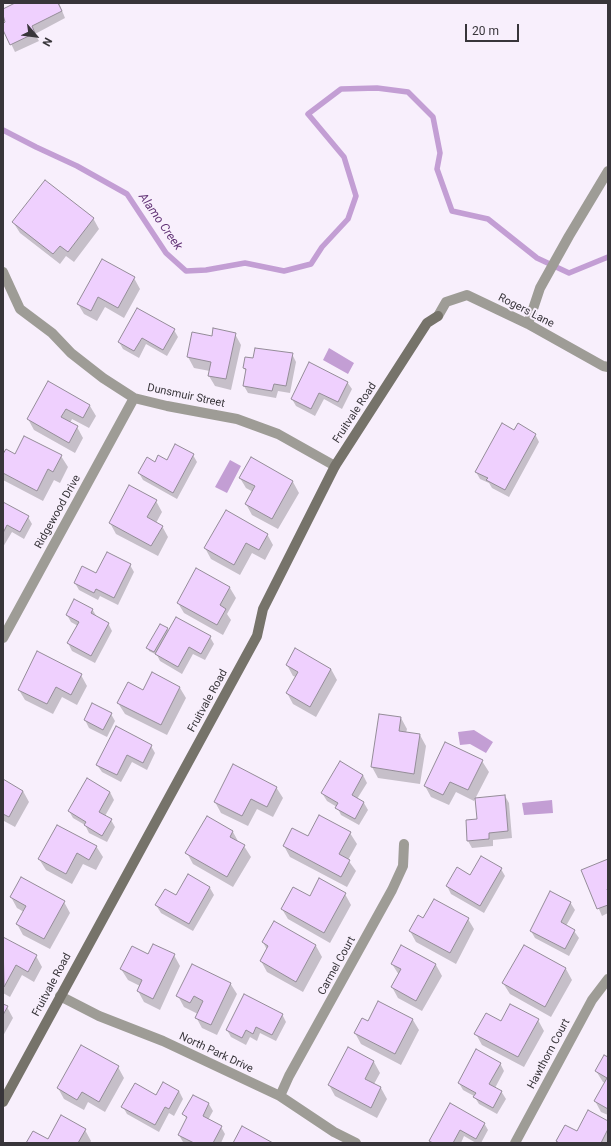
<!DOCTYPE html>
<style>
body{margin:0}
#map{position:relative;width:611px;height:1146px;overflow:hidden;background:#f8effc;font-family:Roboto,sans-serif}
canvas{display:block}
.frame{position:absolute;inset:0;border:4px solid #38353a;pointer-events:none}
.north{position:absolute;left:16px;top:16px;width:40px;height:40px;-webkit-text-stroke:3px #f8effc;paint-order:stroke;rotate:118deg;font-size:11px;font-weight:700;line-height:16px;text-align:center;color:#38353a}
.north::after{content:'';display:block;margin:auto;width:14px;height:18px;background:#38353a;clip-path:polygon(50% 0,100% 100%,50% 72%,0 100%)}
.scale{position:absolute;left:465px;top:24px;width:54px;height:18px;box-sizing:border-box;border:2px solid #38353a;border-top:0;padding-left:5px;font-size:12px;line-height:14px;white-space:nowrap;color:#38353a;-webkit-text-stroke:3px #f8effc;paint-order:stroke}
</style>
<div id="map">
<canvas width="611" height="1146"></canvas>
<div class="frame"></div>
<div class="north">N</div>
<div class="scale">20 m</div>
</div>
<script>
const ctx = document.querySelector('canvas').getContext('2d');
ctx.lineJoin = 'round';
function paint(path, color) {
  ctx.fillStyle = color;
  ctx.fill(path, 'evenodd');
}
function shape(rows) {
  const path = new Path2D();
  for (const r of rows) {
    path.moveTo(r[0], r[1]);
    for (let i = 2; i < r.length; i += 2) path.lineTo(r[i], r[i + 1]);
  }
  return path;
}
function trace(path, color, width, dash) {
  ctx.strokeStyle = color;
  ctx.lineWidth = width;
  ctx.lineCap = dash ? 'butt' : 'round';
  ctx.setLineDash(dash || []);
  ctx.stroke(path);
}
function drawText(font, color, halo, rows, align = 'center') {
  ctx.font = font + ' Roboto,sans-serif';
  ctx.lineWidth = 4;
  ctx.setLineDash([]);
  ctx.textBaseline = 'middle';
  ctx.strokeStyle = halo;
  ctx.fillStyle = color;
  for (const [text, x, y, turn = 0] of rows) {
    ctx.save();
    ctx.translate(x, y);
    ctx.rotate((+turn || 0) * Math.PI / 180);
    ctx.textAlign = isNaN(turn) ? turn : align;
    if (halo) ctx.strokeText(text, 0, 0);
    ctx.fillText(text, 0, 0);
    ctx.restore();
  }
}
paint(shape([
 [329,348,354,363,348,374,323,360],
 [230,460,241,466,227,493,215,487],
 [474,730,493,742,486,753,470,744,460,745,458,732],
 [552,800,553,813,524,815,522,803]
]), '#c39ed4');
paint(shape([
 [17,3,59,3,65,18,35,34,39,41,15,52,3,27,3,25,7,23,3,10],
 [93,218,99,229,74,262,66,256,60,264,20,233,13,222],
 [134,278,140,289,124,318,105,307,97,321,84,314,78,304],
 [174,330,178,337,167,356,146,344,139,358,123,349,119,342],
 [235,334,241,345,231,390,215,386,209,376,210,371,194,368,188,357,212,337],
 [292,354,296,362,290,393,278,391,276,398,248,393,244,386,246,372,244,368,254,360],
 [347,382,352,389,342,409,324,399,315,416,296,406,292,399],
 [48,383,90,406,96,416,89,428,72,419,70,423,77,427,83,438,75,453,34,430,28,419],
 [514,431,535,434,539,442,509,497,492,488,489,483,480,479,476,472],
 [16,455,61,456,68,467,60,483,54,480,43,501,3,480,3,457],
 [193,455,197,462,177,499,143,480,139,473,155,463],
 [251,458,293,482,299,493,278,529,252,515,246,504,253,492,246,488,240,478],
 [156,501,162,512,156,523,162,526,168,537,158,556,116,534,110,523],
 [3,503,28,517,32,524,24,539,12,532,3,547],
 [267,534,273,545,265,560,252,553,240,575,211,559,205,548],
 [130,565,134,572,118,605,100,596,98,600,79,590,75,583,97,575],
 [196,569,230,588,236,598,227,614,231,620,223,635,184,613,178,603],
 [92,609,97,617,108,623,112,631,95,663,72,651,68,643,78,626,71,622,67,615],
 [167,629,169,631,210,637,214,644,205,660,193,654,182,674,160,661,157,655,149,651,148,648],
 [287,665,331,669,337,680,316,717,293,704,287,693,296,677,293,676],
 [81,675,87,686,77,705,62,697,53,714,25,700,19,690],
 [180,688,186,698,167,735,125,714,118,703,144,691],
 [111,714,115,721,107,737,89,728,85,720],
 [380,715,401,718,407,729,406,733,420,735,426,746,420,784,378,778,372,767],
 [151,746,155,753,147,770,132,762,121,782,102,772,97,765],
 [482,761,489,772,474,801,456,792,449,805,431,797,425,786],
 [363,775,367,783,357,799,364,803,368,810,359,825,341,815,337,807,327,801,322,793],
 [3,781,23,791,29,802,15,827,4,821,3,822],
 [276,787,283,798,273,817,257,809,248,826,221,813,215,802],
 [110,792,114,800,105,816,111,820,115,827,107,842,89,833,85,825,73,818,69,811],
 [505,796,509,803,512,838,493,840,493,846,472,848,468,841,467,821,478,820],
 [207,817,233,832,239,843,244,846,251,857,233,887,193,864,187,853],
 [350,833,357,844,348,860,356,871,347,887,290,857,284,846,308,838],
 [96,846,103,857,96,870,83,864,72,884,46,870,39,859],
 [608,860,608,913,602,916,582,870],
 [501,869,505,876,484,913,451,894,447,886,471,876],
 [188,876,210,888,214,895,193,931,161,913,156,905,177,897],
 [345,894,351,905,330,943,288,919,282,909,310,897],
 [11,897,64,902,70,913,50,949,23,935,17,924,24,912,17,908],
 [570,902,575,910,566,926,574,931,579,938,569,956,535,938,531,931],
 [424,919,468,919,474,929,456,964,416,942,410,931],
 [274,923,316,946,322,957,303,992,267,972,261,961,267,950,263,942],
 [3,938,36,956,42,967,34,982,22,975,10,997,3,993],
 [402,946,436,965,442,976,422,1011,398,998,392,987,399,975,392,964],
 [524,946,566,969,572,980,551,1017,510,994,503,983],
 [148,955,174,955,180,966,160,1010,144,1002,138,991,140,986,128,980,121,969],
 [230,983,237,994,217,1035,202,1028,196,1017,198,1014,184,1007,178,996],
 [3,1005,7,1007,13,1018,3,1036],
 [282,1014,286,1022,276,1041,260,1033,257,1041,250,1037,246,1045,231,1037,227,1030],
 [413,1020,419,1030,401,1065,361,1044,355,1033,368,1022],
 [538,1020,544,1031,524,1067,482,1045,476,1034,501,1022],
 [348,1048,374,1062,380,1073,374,1084,381,1088,387,1099,377,1118,335,1096,329,1085],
 [608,1058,608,1115,601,1112,595,1101,605,1083,603,1082,596,1071],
 [500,1063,504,1071,495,1088,501,1091,506,1099,497,1114,479,1104,474,1096,463,1090,459,1083],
 [118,1067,124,1078,105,1112,88,1102,84,1110,64,1099,58,1088],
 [179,1091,183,1099,174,1116,169,1113,159,1132,127,1114,123,1107,156,1096],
 [193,1096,209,1104,213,1111,208,1120,221,1127,225,1134,221,1143,186,1143,183,1142,179,1135,187,1120,184,1114],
 [450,1105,484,1123,488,1130,481,1143,476,1143,464,1136,461,1143,431,1143,430,1141],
 [608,1122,608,1143,558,1143,557,1141],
 [85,1130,91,1141,90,1143,27,1143,48,1140]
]), '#0003');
trace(shape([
 [3,130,36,147,77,166,127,194,166,253,186,271,206,270,245,263,284,271,311,264,322,247,348,219,356,196,344,157,308,114,341,89,377,88,408,92,433,117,440,153,437,169,452,211,488,219,537,258,569,273,608,257]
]), '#c39ed4', 5.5);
const building = shape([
 [15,3,58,3,62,11,32,26,35,33,10,45,3,30,3,24,5,22,3,15,3,9,15,3],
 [45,180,94,218,68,252,60,246,53,254,12,222,45,180],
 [102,259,135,277,118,308,98,297,91,311,77,304,102,259],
 [137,308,175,329,163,350,142,338,134,351,118,342,137,308],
 [213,328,236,333,226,379,208,376,211,362,187,357,192,332,212,336,213,328],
 [255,348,293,353,286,386,274,384,272,391,243,386,246,369,243,368,245,357,253,358,255,348],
 [309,362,348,382,338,402,319,393,311,409,291,399,309,362],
 [48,381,90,405,83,418,66,409,61,417,78,426,69,443,27,419,48,381],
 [502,423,514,430,518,423,536,434,505,490,486,480,488,478,475,472,502,423],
 [24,436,62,455,53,472,48,469,37,491,3,473,3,454,6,449,15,454,24,436],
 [175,444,194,454,173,493,138,473,147,457,155,462,158,455,167,460,175,444],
 [251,457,293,481,272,519,245,504,255,486,239,478,251,457],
 [129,485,157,500,147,517,163,526,151,546,109,523,129,485],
 [3,502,29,516,20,532,7,525,3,533,3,502],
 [226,510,268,534,259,550,246,543,234,565,204,548,226,510],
 [107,552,131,564,114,598,96,589,94,593,74,583,82,566,96,573,107,552],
 [196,568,230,587,220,605,226,609,217,625,177,603,196,568],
 [74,599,93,609,91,613,109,623,91,656,67,643,79,622,66,615,74,599],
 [176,617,211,636,201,654,189,647,178,667,155,654,176,617],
 [160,624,168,628,154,652,146,648,160,624],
 [295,648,331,669,310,707,286,693,298,672,286,665,295,648],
 [37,651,82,674,71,695,56,687,47,704,18,690,37,651],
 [152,672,180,687,161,725,117,703,128,682,143,690,152,672],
 [92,703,112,713,103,730,84,720,92,703],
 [379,714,401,717,399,731,420,734,414,774,371,767,379,714],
 [116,726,152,745,143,763,127,755,117,775,96,765,116,726],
 [445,742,483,760,468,790,450,782,443,795,424,786,445,742],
 [340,761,363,775,352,795,364,802,355,819,335,808,338,803,321,793,340,761],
 [233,764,277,787,267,807,251,799,242,816,214,802,233,764],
 [87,778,110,792,99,812,112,819,102,836,84,825,86,822,68,811,87,778],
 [3,779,23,791,9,817,3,814,3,779],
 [505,795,508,831,489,833,489,839,467,841,466,820,477,819,475,798,505,795],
 [319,815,351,832,339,854,350,860,341,877,283,846,292,828,308,836,319,815],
 [207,816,233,831,230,837,245,845,227,877,185,853,207,816],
 [57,825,97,846,89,860,77,853,66,874,38,859,57,825],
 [481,856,502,868,480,906,446,886,457,867,470,875,481,856],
 [608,859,608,888,607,889,608,892,608,905,597,909,581,870,608,859],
 [188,874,210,887,189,924,155,905,165,889,176,895,188,874],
 [21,877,65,901,44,939,16,924,26,906,10,897,21,877],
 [319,878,346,893,324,933,281,909,293,887,310,896,319,878],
 [550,891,571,902,561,922,575,930,565,949,530,931,550,891],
 [434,899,469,918,450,953,409,931,418,915,423,918,434,899],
 [274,921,316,945,296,982,260,961,268,946,262,942,274,921],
 [3,937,37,955,28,972,16,965,4,987,3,937],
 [153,944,175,954,153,999,137,991,142,980,120,969,132,946,148,954,153,944],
 [401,945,436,964,416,1001,391,987,401,969,391,964,401,945],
 [524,945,566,968,545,1007,502,983,524,945],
 [192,964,231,983,211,1025,195,1018,203,1001,194,996,190,1003,176,996,192,964],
 [244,994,283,1014,272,1035,256,1027,253,1034,246,1030,242,1038,226,1030,244,994],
 [378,1001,413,1019,395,1054,354,1033,362,1018,368,1021,378,1001],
 [3,1004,8,1006,3,1015,3,1004],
 [510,1004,539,1019,518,1057,474,1034,486,1013,501,1021,510,1004],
 [81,1045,119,1066,99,1102,82,1092,77,1100,57,1088,81,1045],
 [348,1047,374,1061,365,1079,381,1087,371,1108,328,1085,348,1047],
 [476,1049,501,1063,489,1084,502,1091,493,1108,473,1097,476,1093,458,1083,476,1049],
 [604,1055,608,1057,608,1109,594,1101,607,1078,595,1071,604,1055],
 [163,1082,179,1091,169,1109,165,1107,155,1125,121,1107,135,1083,156,1095,163,1082],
 [193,1095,209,1103,203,1116,222,1126,213,1143,194,1143,178,1135,187,1117,182,1114,193,1095],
 [450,1103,485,1123,476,1139,460,1130,453,1143,433,1143,429,1141,450,1103],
 [588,1110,608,1121,608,1129,601,1143,559,1143,556,1141,565,1125,577,1131,588,1110],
 [61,1115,86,1129,78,1143,26,1143,33,1131,48,1139,61,1115],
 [242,1126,273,1143,233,1143,242,1126]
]);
paint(building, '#efd0fe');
trace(building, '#948c98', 1);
trace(shape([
 [438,316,446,302,467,295,528,324,603,366,608,367],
 [528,324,540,288,569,236,608,171]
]), '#9e9c96', 10);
trace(shape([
 [3,272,20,309,52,333,71,353,103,378,134,398,167,406,237,419,278,434,335,466],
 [3,638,134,398],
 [60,996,99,1016,163,1041,280,1096,334,1132,356,1143],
 [280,1096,289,1076,392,890,403,866,404,844],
 [515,1143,592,1000,608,979]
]), '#9e9c96', 10);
trace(shape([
 [3,1102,257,636,263,609,335,466,427,323,438,316]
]), '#76736a', 10);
drawText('11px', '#38353a', '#f8effc', [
 ["Rogers Lane",526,311,27],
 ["Dunsmuir Street",186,396,12],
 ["Fruitvale Road",355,413,-57],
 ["Ridgewood Drive",58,512,-61],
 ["Fruitvale Road",208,701,-61],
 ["Carmel Court",337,966,-61],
 ["Fruitvale Road",52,985,-62],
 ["North Park Drive",216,1053,25],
 ["Hawthorn Court",549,1054,-62]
]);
drawText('italic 12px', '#623376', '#f8effc', [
 ["Alamo Creek",160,222,55]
]);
</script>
